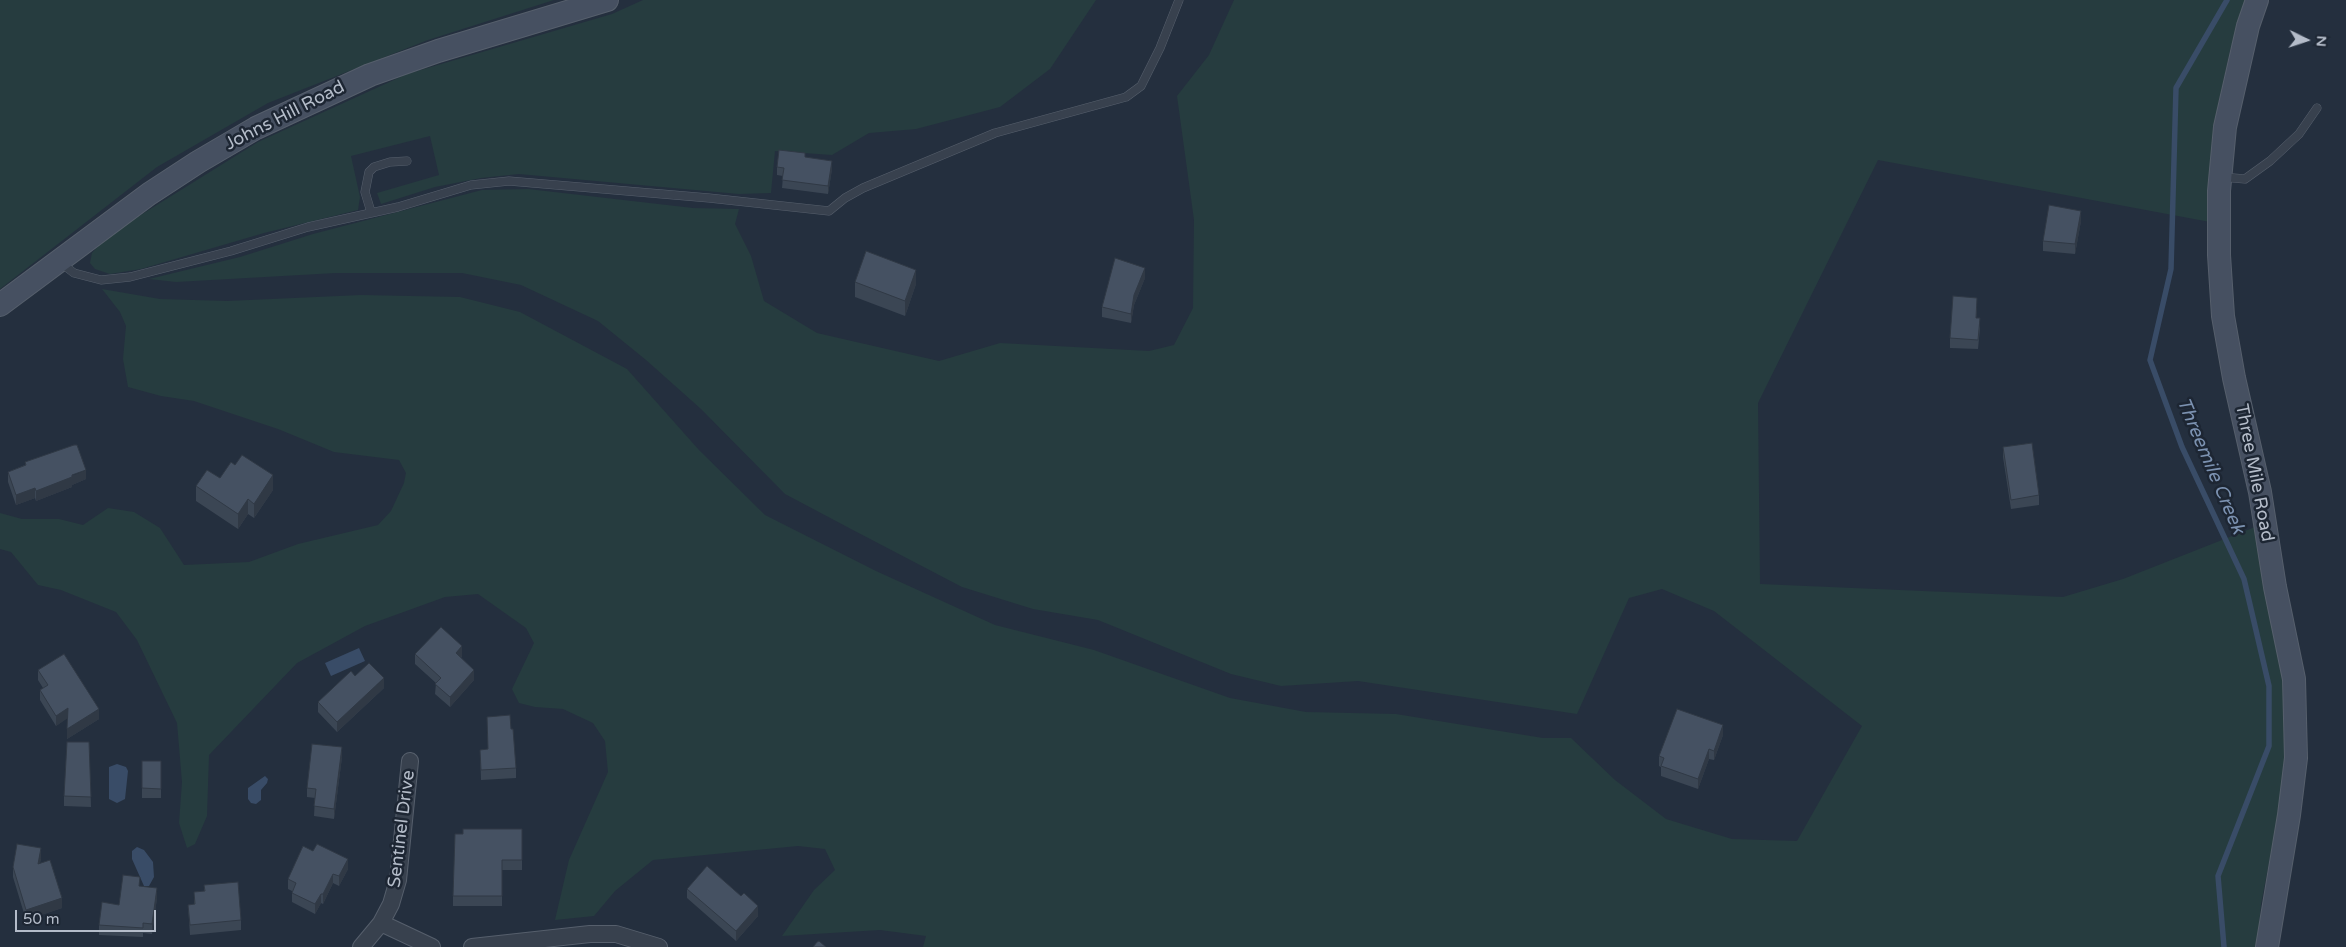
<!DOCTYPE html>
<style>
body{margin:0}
#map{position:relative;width:2346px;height:947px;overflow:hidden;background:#242f3e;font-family:"Varela Round",sans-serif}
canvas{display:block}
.north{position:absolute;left:2281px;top:15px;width:50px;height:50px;-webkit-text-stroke:4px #1d2633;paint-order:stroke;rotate:94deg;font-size:14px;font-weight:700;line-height:20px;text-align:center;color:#b4bcc9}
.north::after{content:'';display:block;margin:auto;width:18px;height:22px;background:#b4bcc9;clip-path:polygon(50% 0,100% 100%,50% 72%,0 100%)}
.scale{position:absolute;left:15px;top:910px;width:141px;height:22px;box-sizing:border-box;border:2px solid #b4bcc9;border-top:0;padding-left:6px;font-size:15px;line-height:18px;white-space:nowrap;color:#b4bcc9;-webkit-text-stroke:4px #1d2633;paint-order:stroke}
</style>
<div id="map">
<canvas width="2346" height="947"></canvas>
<div class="north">N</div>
<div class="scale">50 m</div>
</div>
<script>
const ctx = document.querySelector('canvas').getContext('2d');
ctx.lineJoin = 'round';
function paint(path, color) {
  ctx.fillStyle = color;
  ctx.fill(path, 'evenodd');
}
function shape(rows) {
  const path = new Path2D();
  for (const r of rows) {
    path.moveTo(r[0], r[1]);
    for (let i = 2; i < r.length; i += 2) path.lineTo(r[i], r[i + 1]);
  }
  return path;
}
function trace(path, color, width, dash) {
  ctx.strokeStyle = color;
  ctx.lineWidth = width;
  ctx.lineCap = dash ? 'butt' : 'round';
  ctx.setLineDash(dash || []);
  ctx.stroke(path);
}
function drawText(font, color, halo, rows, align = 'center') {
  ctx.font = font + ' "Varela Round",sans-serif';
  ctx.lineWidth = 5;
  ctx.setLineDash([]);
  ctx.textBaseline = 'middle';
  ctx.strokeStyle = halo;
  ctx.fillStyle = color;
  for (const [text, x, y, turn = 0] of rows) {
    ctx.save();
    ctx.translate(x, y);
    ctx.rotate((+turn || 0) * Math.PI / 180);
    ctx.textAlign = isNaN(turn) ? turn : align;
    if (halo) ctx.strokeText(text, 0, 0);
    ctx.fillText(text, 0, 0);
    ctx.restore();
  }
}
paint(shape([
 [0,0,554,0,428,40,268,103,157,167,0,289],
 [643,0,1096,0,1050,69,1000,107,916,129,869,133,832,155,775,151,771,193,739,194,519,174,481,178,435,187,381,204,377,193,439,175,430,136,351,156,360,197,358,210,264,233,141,269,110,274,95,269,90,263,92,253,107,236,258,142,407,74,612,14],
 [1234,0,2251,0,2230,51,2218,106,2210,222,1878,160,1758,403,1760,584,2063,597,2123,579,2255,527,2285,687,2286,754,2281,801,2261,904,2257,947,923,947,926,936,880,930,782,936,814,890,835,870,825,849,798,846,653,860,615,891,594,916,555,920,569,860,608,772,605,741,593,723,563,709,535,707,519,703,512,689,534,643,526,628,478,594,445,597,365,626,297,663,209,755,207,816,195,844,187,848,179,823,182,782,177,723,137,640,116,612,61,590,38,585,11,552,0,549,0,513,22,519,59,519,83,525,108,508,134,512,160,528,184,565,249,562,298,544,378,525,391,511,404,483,406,473,399,460,334,452,278,429,194,401,161,396,128,387,123,359,126,326,120,312,102,289,160,299,227,301,361,295,460,297,520,312,627,369,699,450,765,515,876,571,995,625,1094,650,1230,698,1306,712,1396,714,1543,738,1571,738,1615,780,1666,819,1732,839,1797,841,1862,726,1714,611,1662,589,1629,598,1577,714,1358,681,1281,686,1231,674,1098,620,1033,609,962,587,851,529,785,494,701,409,646,360,598,321,521,285,462,273,336,273,176,282,149,279,240,257,313,234,482,190,528,189,693,208,739,209,735,224,751,256,764,301,817,333,939,361,1000,343,1149,351,1174,345,1193,308,1194,220,1177,96,1209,55]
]), '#263c3f');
paint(shape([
 [359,648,365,661,331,676,325,663],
 [117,764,126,767,128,771,125,799,117,803,109,799,109,767],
 [265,776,268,779,267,783,261,790,261,800,256,804,251,803,248,799,248,788],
 [137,847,144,850,153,862,154,877,149,886,144,886,132,859,132,851]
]), '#394c67');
trace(shape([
 [2224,947,2218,876,2269,746,2269,686,2244,579,2182,447,2150,360,2171,269,2176,88,2227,0]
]), '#394c67', 5.5);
const lane = shape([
 [2222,177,2245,179,2270,161,2299,134,2317,108],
 [371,212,365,192,369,172,374,167,390,162,407,161],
 [61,263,74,273,101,280,130,277,231,251,308,227,398,207,471,185,509,181,709,198,829,211,845,198,863,188,995,133,1126,97,1141,86,1160,48,1179,0]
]);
const street = shape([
 [381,923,432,947],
 [361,947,381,923,391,904,398,880,410,761],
 [472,947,590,934,616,934,659,947]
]);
const secondary = shape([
 [2257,0,2248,26,2225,127,2219,191,2219,255,2223,316,2234,378,2260,492,2275,587,2294,679,2296,758,2289,815,2267,947],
 [0,305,149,194,198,162,256,128,370,75,438,51,607,0]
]);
trace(lane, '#565f6c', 9);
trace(street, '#565f6c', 18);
trace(secondary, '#565f6c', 24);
trace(lane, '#38414e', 8);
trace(street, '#38414e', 16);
trace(secondary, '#465061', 22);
paint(shape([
 [805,157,832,169,828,194,782,188,783,176,777,175,777,167],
 [2081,221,2075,254,2043,251,2043,241],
 [1145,278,1134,305,1131,323,1102,317,1102,307],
 [855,282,916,284,905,316,855,297],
 [1977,307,1976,318,1980,328,1978,349,1950,348,1950,338],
 [2003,447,2039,495,2039,505,2011,509,2003,457],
 [25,462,86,479,72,485,72,487,36,501,35,498,16,505,8,482,8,472,25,465],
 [220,478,273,490,254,518,248,514,238,529,196,501,196,486],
 [415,654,462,656,461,658,474,680,450,707,435,694,436,683,415,664],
 [38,670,99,719,67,739,67,718,56,726,40,700,40,690,43,688,38,680],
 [355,676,384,688,337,732,318,712,318,702],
 [511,729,516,768,516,778,481,780,480,750,487,749],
 [1723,735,1714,760,1709,759,1698,789,1661,776,1661,767,1659,766,1659,756],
 [89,742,91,807,64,806,64,796],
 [342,757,334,819,314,816,315,798,307,797,307,788],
 [142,761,161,761,161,798,142,798],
 [522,829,522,870,502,870,502,906,453,906,453,896,463,834],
 [41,858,40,863,62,908,26,920,13,877,13,867],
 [348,869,339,886,333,883,323,904,321,903,315,914,292,902,292,891,288,889,288,879],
 [204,885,241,920,241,930,190,935,188,905,194,904,194,892,204,891],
 [140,886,157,898,152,934,143,933,143,937,99,935,99,925,119,905],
 [687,889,741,896,758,916,736,941,687,898]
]), '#3b4654');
paint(shape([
 [832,161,832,169,828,194,828,186],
 [2081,211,2081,221,2075,254,2075,244],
 [1145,268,1145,278,1134,305,1131,323,1131,314,1134,295],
 [916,270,916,284,905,316,905,301],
 [86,470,86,479,72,485,72,487,36,501,36,491],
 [273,475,273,490,254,518,254,504],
 [35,488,35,498,16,505,16,495],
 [248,499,248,514,238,529,238,514],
 [462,646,462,656,456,663,456,653],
 [474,670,474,680,450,707,450,697],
 [384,678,384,688,337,732,337,722],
 [68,708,68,718,56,726,56,716],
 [99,709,99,719,67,739,67,729],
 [1723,725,1723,735,1714,760,1714,751],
 [342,747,342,757,334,819,334,809],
 [1709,749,1709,759,1698,789,1698,779],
 [41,848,41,858,38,874,38,864],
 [348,859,348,869,339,886,339,876],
 [333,874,333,883,323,904,323,894],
 [157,888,157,898,152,934,152,924],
 [321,894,321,903,315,914,315,904],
 [62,898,62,908,26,920,26,910],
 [758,906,758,916,736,941,736,931]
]), '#303945');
const building = shape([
 [779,150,805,153,805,157,832,161,828,186,782,180,784,168,777,167,779,150],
 [2049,205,2081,211,2075,244,2043,241,2049,205],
 [866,251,916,270,905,301,855,282,866,251],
 [1115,258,1145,268,1134,295,1131,314,1102,307,1115,258],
 [1953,296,1977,298,1976,318,1980,318,1978,340,1950,338,1953,296],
 [2032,443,2039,495,2011,500,2003,447,2032,443],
 [74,445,77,445,86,470,72,475,72,477,36,491,35,488,16,495,8,472,26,465,25,462,74,445],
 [242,455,273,475,254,504,248,499,238,514,196,486,207,470,220,478,231,462,235,465,242,455],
 [441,627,462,646,456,653,474,670,450,697,435,684,441,678,415,654,441,627],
 [64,654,99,709,67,729,68,708,56,716,40,690,48,685,38,670,64,654],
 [369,663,384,678,337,722,318,702,351,671,355,676,369,663],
 [1677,709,1723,725,1714,751,1709,749,1698,779,1661,766,1664,758,1659,756,1677,709],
 [510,715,511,729,513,729,516,768,481,770,480,750,488,749,487,717,510,715],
 [67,742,89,742,91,797,64,796,67,742],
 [312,744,342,747,334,809,314,806,316,789,307,788,312,744],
 [142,761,161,761,161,789,142,788,142,761],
 [463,829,522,829,522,860,502,860,502,896,453,896,455,834,463,834,463,829],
 [17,844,41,848,38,864,50,860,62,898,26,910,13,867,17,844],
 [317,844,348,859,339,876,333,874,323,894,321,894,315,904,292,893,296,883,288,879,303,846,313,851,317,844],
 [707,866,741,896,744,893,758,906,736,931,687,889,707,866],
 [123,875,140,877,139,886,157,888,152,924,143,923,143,928,99,925,102,902,119,905,123,875],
 [238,882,241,920,190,925,188,905,195,904,194,892,205,891,204,885,238,882],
 [819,941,826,947,813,947,817,942,819,941]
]);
paint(building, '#455162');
trace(building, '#303945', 1);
drawText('18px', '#b4bcc9', '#1d2633', [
 ["Johns Hill Road",285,116,-27],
 ["Three Mile Road",2254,473,79],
 ["Sentinel Drive",402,829,-83]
]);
drawText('italic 19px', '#7c92b1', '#1d2633', [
 ["Threemile Creek",2210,466,67]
]);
</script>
